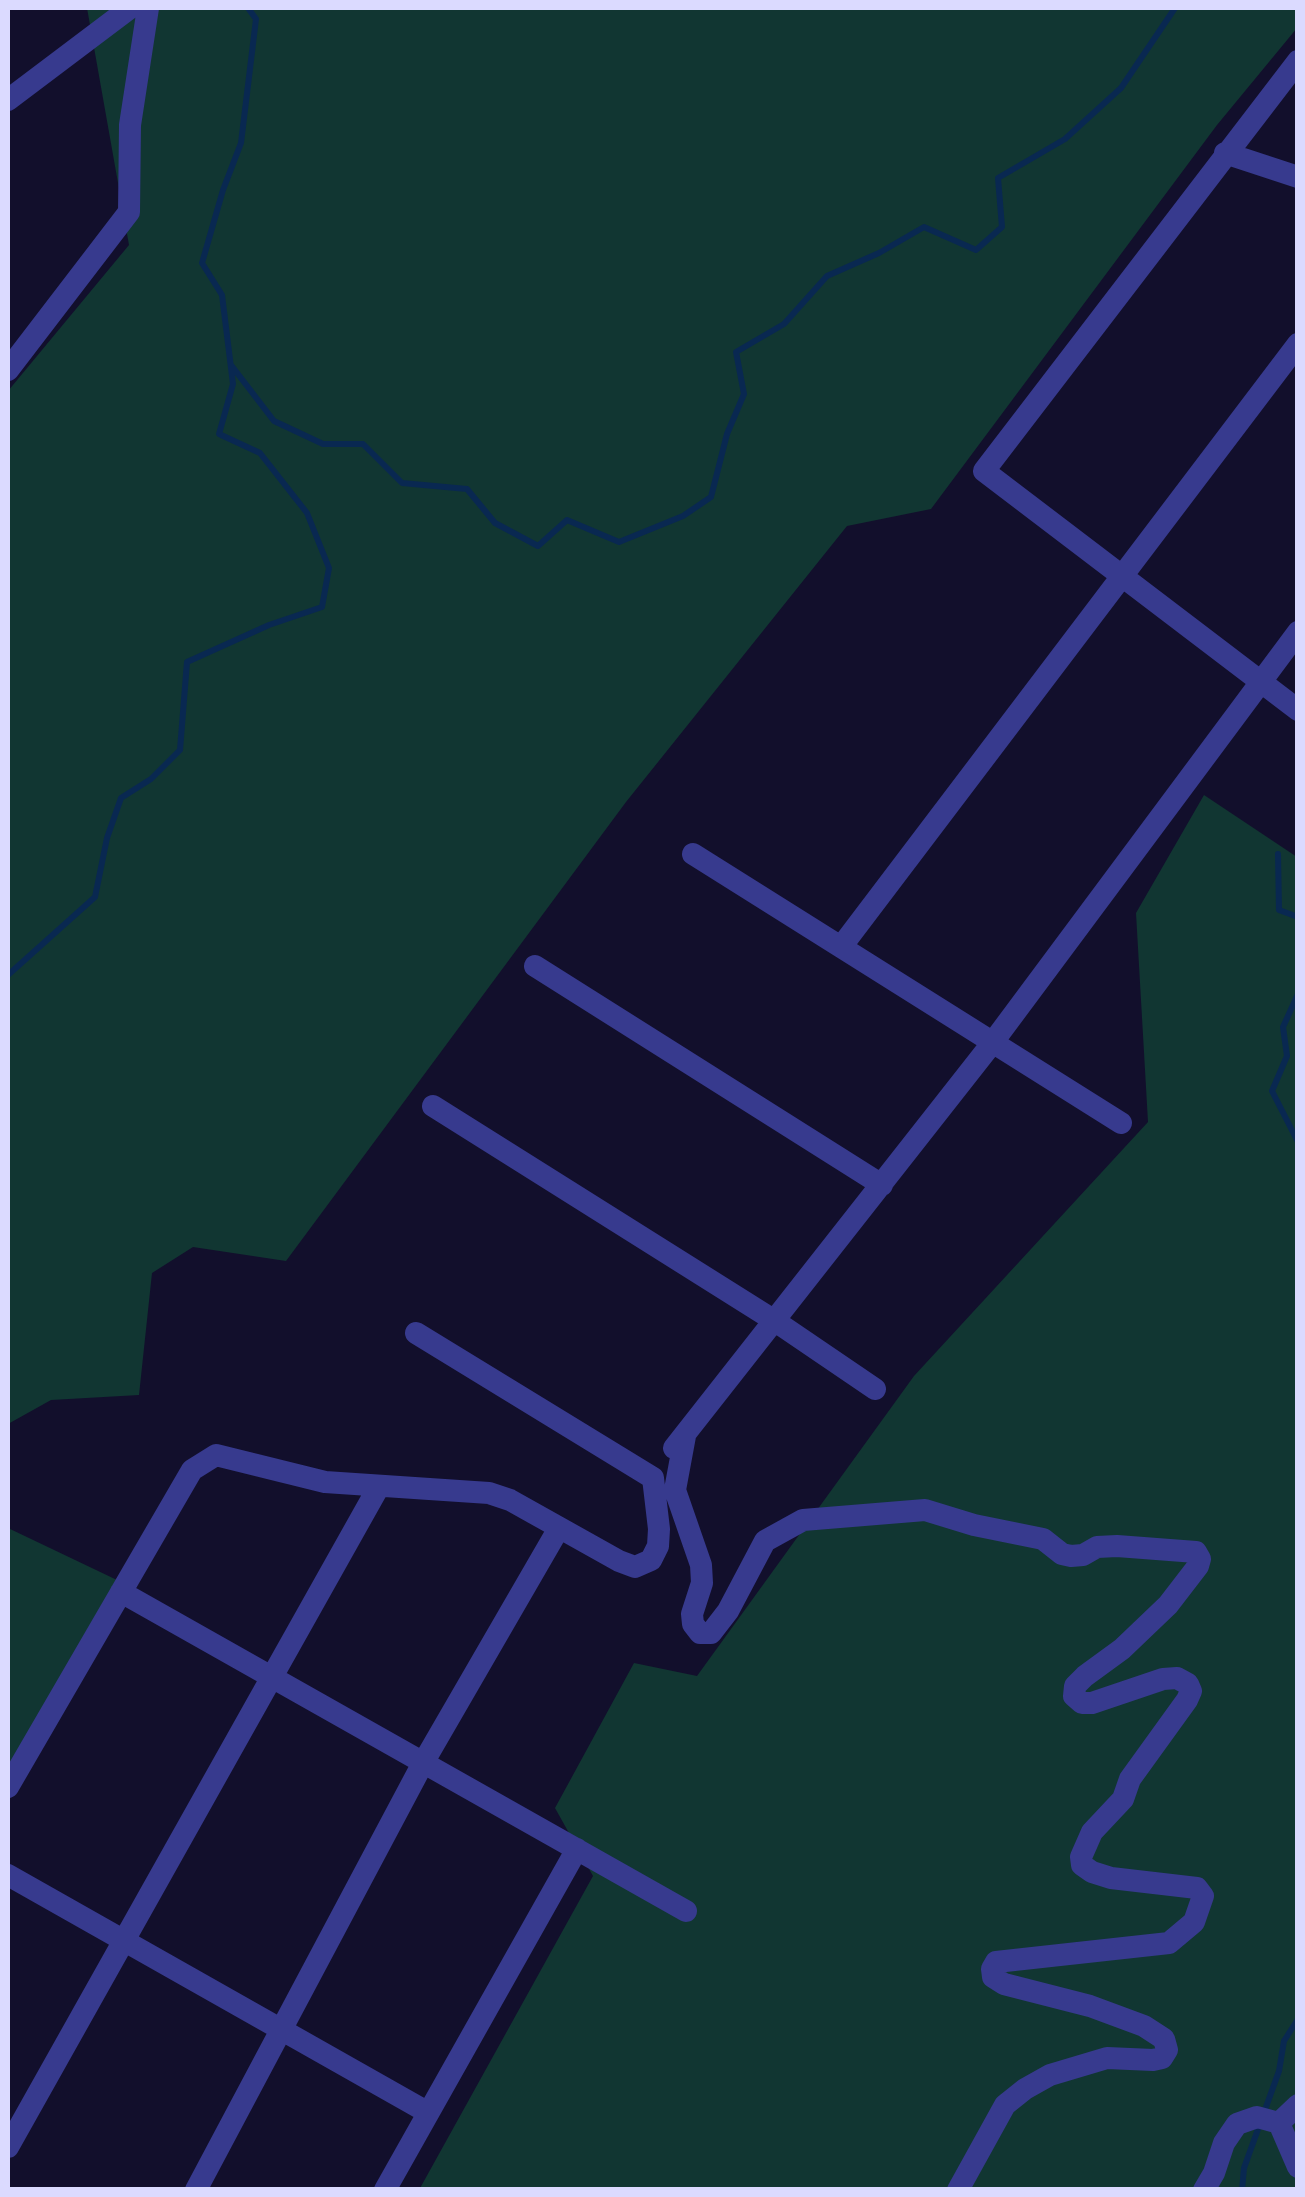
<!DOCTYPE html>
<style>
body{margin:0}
#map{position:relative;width:1305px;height:2197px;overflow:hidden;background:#120f2c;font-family:Jost,sans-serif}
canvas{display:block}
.frame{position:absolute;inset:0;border:10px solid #dbdaff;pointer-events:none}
</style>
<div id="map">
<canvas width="1305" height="2197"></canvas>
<div class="frame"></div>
</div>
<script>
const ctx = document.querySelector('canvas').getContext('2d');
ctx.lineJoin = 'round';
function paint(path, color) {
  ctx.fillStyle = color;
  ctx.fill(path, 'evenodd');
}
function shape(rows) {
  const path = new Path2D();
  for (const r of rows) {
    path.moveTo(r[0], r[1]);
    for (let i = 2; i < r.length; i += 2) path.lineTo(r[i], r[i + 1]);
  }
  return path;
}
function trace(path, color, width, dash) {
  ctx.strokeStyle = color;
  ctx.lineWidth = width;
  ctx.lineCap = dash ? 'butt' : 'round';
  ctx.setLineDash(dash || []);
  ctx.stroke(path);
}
paint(shape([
 [87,8,1297,8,1297,28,1217,125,931,509,847,526,626,802,286,1261,193,1247,152,1273,139,1395,51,1400,8,1424,8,391,129,245],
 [1204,795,1297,857,1297,2189,419,2190,593,1876,555,1808,634,1663,697,1676,914,1376,1148,1122,1136,913],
 [8,1528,117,1580,8,1769]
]), '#113632');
trace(shape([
 [231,365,274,421,323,444,363,444,402,483,467,489,495,523,538,546,567,520,619,542,683,516,711,497,727,434,744,394,736,352,784,324,827,276,879,253,924,227,976,250,1002,227,998,178,1065,139,1121,88,1175,8],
 [1278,854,1279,910,1298,917],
 [8,975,95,897,107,838,121,798,151,779,180,750,187,662,269,625,322,607,329,568,307,513,260,453,219,434,233,384,222,295,202,263,223,190,241,143,256,19,248,8],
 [1298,994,1283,1027,1287,1056,1272,1091,1298,1142],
 [1242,2190,1244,2168,1279,2071,1284,2041,1298,2019]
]), '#092851', 6);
trace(shape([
 [1298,61,984,471,1298,710],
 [8,100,130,8],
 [1225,153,1298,177],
 [8,370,129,212,130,125,148,8],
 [693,854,1121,1123],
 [841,947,1298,344],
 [535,966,882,1185],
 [433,1106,775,1321,875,1389],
 [685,1436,675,1490,701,1565,702,1583,692,1614,693,1624,700,1633,711,1633,728,1611,765,1541,803,1520,925,1510,974,1525,1043,1539,1062,1554,1071,1556,1083,1555,1097,1547,1117,1546,1196,1552,1200,1559,1198,1566,1168,1605,1122,1649,1085,1676,1075,1686,1074,1696,1082,1703,1092,1703,1163,1679,1177,1678,1188,1684,1191,1691,1187,1700,1130,1779,1123,1799,1092,1832,1081,1857,1082,1865,1092,1872,1111,1878,1197,1888,1203,1896,1194,1922,1169,1943,996,1962,992,1969,993,1977,1004,1984,1090,2006,1144,2026,1164,2039,1167,2050,1162,2058,1153,2060,1107,2058,1050,2075,1025,2089,1005,2105,958,2190],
 [674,1448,993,1042,1298,632],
 [121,1592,686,1911],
 [8,1787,192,1470,216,1455,325,1482,489,1493,510,1500,619,1561,635,1567,651,1560,658,1546,659,1529,653,1478,416,1333],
 [8,1875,427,2112],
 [1279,2123,1298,2105],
 [8,2147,378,1488],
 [196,2190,423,1763,559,1528],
 [385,2190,577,1849],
 [1204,2190,1214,2173,1224,2143,1237,2124,1257,2117,1279,2123,1298,2167]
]), '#373a8e', 22);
</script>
